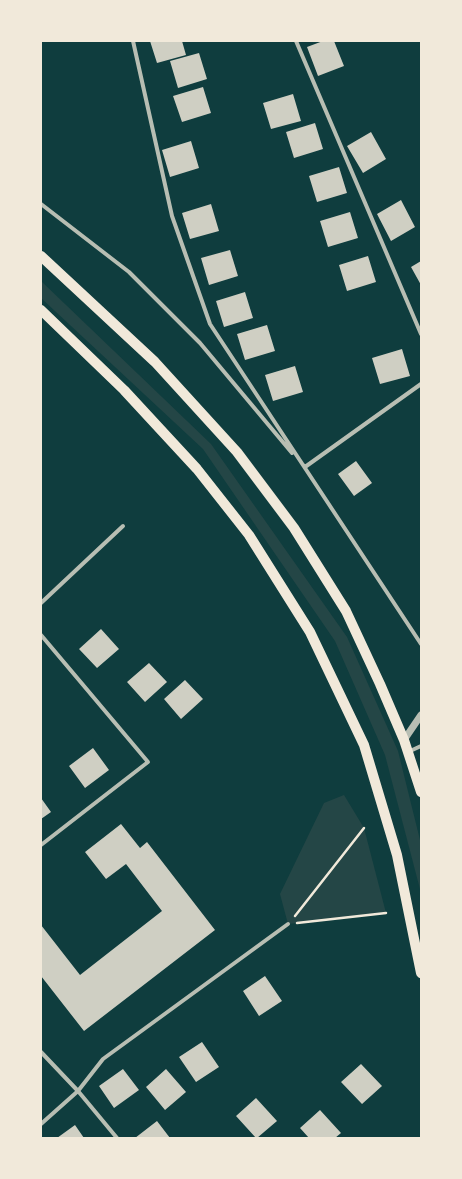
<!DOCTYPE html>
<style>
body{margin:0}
#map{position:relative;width:462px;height:1179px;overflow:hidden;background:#0f3d3e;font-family:Montserrat,sans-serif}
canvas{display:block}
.frame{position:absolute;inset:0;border:42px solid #f1e9da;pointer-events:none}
</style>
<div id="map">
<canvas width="462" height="1179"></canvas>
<div class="frame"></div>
</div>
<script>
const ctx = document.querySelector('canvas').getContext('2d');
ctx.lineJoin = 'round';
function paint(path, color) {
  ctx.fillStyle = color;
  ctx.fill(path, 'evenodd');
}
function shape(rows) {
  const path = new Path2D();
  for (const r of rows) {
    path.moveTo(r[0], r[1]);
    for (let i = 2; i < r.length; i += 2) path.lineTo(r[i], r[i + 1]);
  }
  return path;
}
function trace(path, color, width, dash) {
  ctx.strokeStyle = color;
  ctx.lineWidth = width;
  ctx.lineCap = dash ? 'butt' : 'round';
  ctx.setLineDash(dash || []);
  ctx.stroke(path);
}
paint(shape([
 [41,281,211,444,347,637,398,751,421,844,421,893,385,755,335,641,203,449,41,298],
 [344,795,364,828,386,913,288,924,280,894,324,803]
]), '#244646');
paint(shape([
 [150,41,182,41,186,55,157,63],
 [323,41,334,41,344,66,318,76,307,47],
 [199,53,207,79,178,88,170,61],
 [203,87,211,113,182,122,173,96],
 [293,94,301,121,271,129,263,103],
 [315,123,323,149,294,158,286,132],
 [371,132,386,159,363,173,347,146],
 [191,141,199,168,170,177,162,150],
 [339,167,347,193,317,202,309,176],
 [401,200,415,227,391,241,377,214],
 [211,204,219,231,190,239,182,213],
 [350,212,358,238,328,247,320,221],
 [230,250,238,276,209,285,201,258],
 [368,256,376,282,347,291,339,265],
 [421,261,421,285,411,267],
 [245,292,253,318,224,327,216,301],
 [267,325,275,351,245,360,237,334],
 [402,349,410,376,380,384,372,358],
 [295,366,303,392,273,401,265,375],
 [356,461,372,483,354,496,338,474],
 [101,629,119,649,97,668,79,649],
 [149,663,167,682,145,702,127,682],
 [185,680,203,699,181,719,164,699],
 [93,748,109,770,85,788,69,766],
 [41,798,51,812,41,819],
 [121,824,140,848,147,842,215,930,84,1031,41,976,41,925,80,975,162,911,126,864,106,879,85,852],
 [265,976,282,1001,259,1016,243,991],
 [202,1042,219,1067,196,1082,179,1057],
 [361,1064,382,1086,362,1104,341,1082],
 [123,1069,139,1090,114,1108,99,1086],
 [166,1069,186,1092,165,1110,146,1087],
 [256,1098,277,1121,257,1138,256,1138,236,1116],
 [320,1110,341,1133,335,1138,309,1138,300,1128],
 [157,1121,170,1138,135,1138],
 [75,1125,84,1138,57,1138]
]), '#cfcfc3');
trace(shape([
 [295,916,364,828],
 [297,923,386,913]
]), '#f1e9da', 2.5);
trace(shape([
 [133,41,172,216,210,324,421,644],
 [296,41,421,334],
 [41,204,129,272,200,343,292,453],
 [303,465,305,467,421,384],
 [41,603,123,526],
 [41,635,148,762,41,845],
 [408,752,421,746],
 [41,1052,78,1091,117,1138],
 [41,1124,78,1091,103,1059,288,924]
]), '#b8beb3', 4);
trace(shape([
 [404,740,421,715]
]), '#b8beb3', 7);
trace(shape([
 [41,256,155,362,237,452,294,528,346,611,380,684,404,740,421,792],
 [41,310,124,390,197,469,249,535,310,632,364,745,397,855,421,973]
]), '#f1e9da', 10);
</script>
